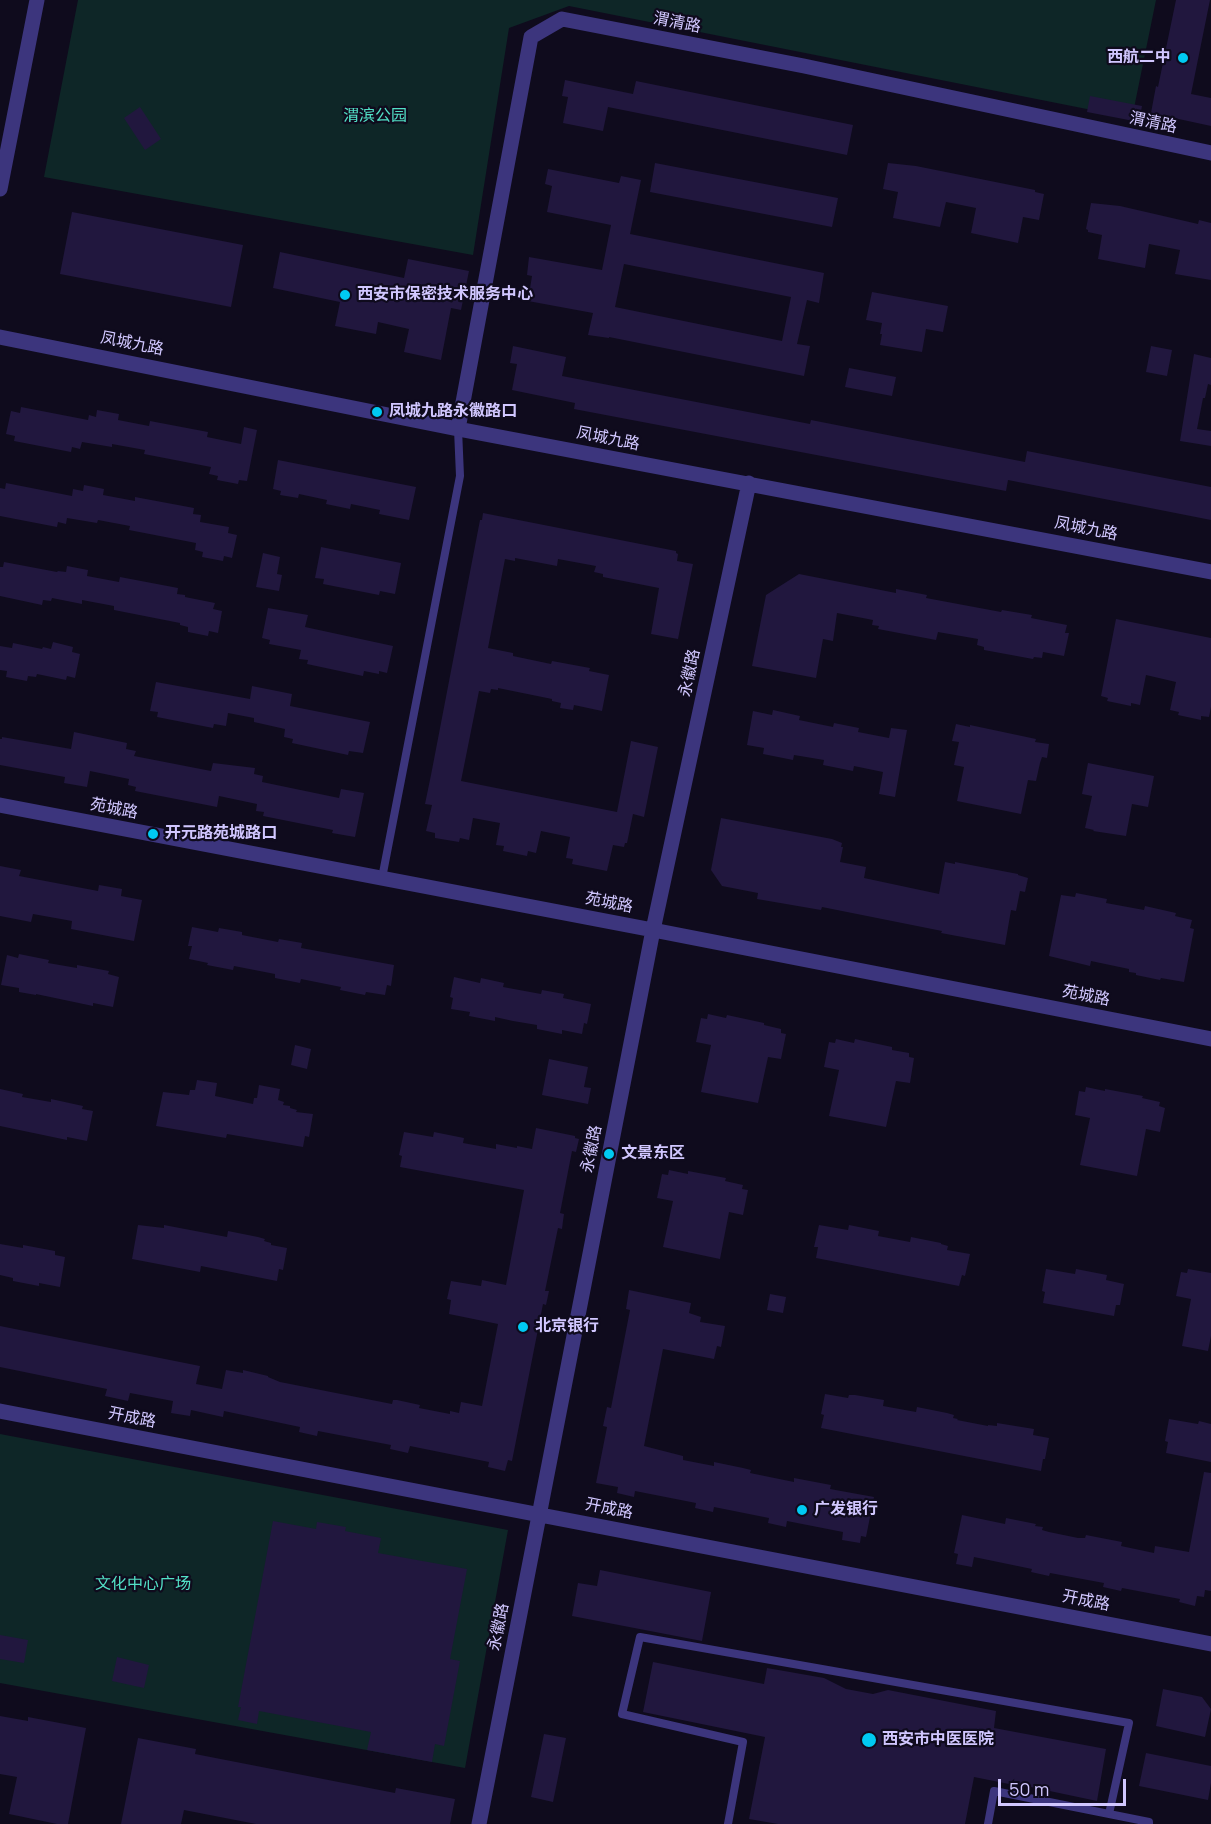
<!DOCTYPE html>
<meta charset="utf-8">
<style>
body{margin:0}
#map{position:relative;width:1211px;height:1824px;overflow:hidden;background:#0f0b1d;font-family:Manrope,sans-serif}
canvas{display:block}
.scale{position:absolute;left:998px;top:1779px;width:128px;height:27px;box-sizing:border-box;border:3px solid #d1c7ff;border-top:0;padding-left:8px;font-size:18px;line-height:21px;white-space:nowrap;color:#d1c7ff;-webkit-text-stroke:4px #0f0b1d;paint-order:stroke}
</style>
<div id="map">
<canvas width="1211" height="1824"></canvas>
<div class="scale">50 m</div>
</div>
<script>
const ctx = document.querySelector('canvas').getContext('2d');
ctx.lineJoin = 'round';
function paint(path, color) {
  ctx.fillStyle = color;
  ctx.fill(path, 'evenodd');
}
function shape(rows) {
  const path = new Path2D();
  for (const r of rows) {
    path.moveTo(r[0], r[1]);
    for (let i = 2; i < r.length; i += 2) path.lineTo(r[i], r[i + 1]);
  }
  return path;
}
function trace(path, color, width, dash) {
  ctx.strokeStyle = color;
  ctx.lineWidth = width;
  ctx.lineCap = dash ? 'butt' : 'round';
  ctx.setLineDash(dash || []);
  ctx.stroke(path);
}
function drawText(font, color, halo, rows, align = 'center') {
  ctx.font = font + ' Manrope,"Noto Sans SC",sans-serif';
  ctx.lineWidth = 4.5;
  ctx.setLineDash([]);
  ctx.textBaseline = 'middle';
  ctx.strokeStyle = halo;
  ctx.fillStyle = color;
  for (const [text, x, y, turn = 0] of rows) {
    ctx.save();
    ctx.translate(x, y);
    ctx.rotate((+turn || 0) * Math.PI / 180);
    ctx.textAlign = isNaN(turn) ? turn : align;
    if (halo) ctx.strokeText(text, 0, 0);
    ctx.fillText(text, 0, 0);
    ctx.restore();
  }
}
paint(shape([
 [78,0,1156,0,1132,118,569,6,509,28,473,255,44,177],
 [0,1434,508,1530,465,1768,0,1683]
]), '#0e2627');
paint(shape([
 [1176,0,1210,0,1191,94,1211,98,1211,126,1151,113,1156,86,1158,87],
 [565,80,633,94,636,81,853,125,847,155,608,107,603,131,563,123,568,97,562,96],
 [1090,96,1142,106,1139,122,1087,112],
 [140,107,161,139,145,150,124,118],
 [655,163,838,198,832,227,650,192],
 [888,163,916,166,1035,190,1035,192,1044,194,1039,220,1023,217,1018,243,971,233,976,208,946,202,940,227,893,218,898,192,883,189],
 [548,169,619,183,621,176,641,180,630,234,824,273,819,303,807,300,797,344,810,346,804,376,609,337,609,338,588,335,593,313,528,301,532,276,527,275,529,257,602,270,611,225,547,212,552,186,545,184],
 [624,264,791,297,782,341,615,307],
 [1091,203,1120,206,1198,224,1199,220,1211,223,1211,280,1175,274,1180,250,1149,244,1145,268,1098,259,1102,235,1088,232,1088,230,1086,229],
 [72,212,243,245,231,307,60,274],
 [280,252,404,278,408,259,469,271,461,310,451,308,441,360,404,352,409,329,378,322,376,334,335,326,340,302,273,288],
 [872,292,948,306,943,332,926,329,922,352,880,345,882,334,880,334,882,323,866,320],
 [513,346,566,357,562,376,810,424,811,420,1025,462,1027,451,1211,487,1211,520,1008,480,1006,491,574,409,575,403,512,390,517,364,510,363],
 [1151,346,1172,350,1167,376,1146,372],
 [1194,354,1211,358,1211,385,1208,384,1205,398,1203,398,1197,429,1211,431,1211,446,1180,441],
 [849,368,896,377,892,396,845,387],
 [21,407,88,420,89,415,96,417,97,410,119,414,118,420,149,426,150,421,208,432,207,437,241,444,244,427,257,430,247,481,239,480,238,484,217,480,218,476,209,474,211,467,144,454,145,450,112,444,112,447,82,442,80,449,72,447,71,452,14,441,15,436,6,434,11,411,20,413],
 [278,460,416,487,409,520,379,514,380,510,351,504,350,509,326,504,327,500,299,494,298,498,280,495,281,491,273,489],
 [6,483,72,496,73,489,83,491,84,485,104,489,103,495,135,501,135,497,194,508,193,514,201,515,200,522,229,527,228,533,237,535,232,558,224,556,223,561,202,557,203,552,195,550,196,543,129,530,130,526,98,520,97,523,67,518,66,524,58,522,57,527,0,516,0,488,5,489],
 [483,513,676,551,676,553,678,554,677,561,693,564,678,639,651,634,659,588,603,577,603,574,594,572,596,566,558,559,557,566,515,558,515,561,505,559,488,648,513,653,513,656,551,664,552,661,590,668,589,671,609,675,602,711,574,705,573,710,560,708,561,703,552,701,552,699,498,688,498,690,491,689,490,693,479,691,461,781,617,812,631,741,658,747,644,817,633,814,627,843,625,843,624,847,613,845,607,871,572,864,573,859,566,858,570,837,541,831,536,853,528,851,527,856,503,851,504,846,496,845,500,823,473,818,469,840,460,838,459,842,435,838,435,833,426,831,432,805,425,804,431,775,480,520,482,520],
 [321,547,401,563,395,594,380,591,379,595,323,584,324,579,315,578],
 [263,553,280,557,277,574,282,575,279,591,256,587],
 [4,562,57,572,58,571,66,572,67,566,88,570,87,576,119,582,120,577,178,588,177,594,185,595,185,597,215,603,213,609,222,611,218,633,209,631,208,636,188,632,188,627,180,625,180,623,114,610,114,606,82,600,82,604,52,598,51,601,43,600,42,605,0,596,0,567,3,567],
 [799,574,896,593,896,589,927,595,926,598,1001,612,1002,610,1032,615,1031,618,1067,625,1065,633,1069,633,1064,656,1043,652,1042,658,1034,657,1033,659,984,650,984,647,977,645,978,639,938,632,936,640,878,629,879,626,872,625,873,620,837,613,833,641,823,639,816,678,752,666,766,595],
 [268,608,308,615,305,627,393,646,387,673,379,671,379,674,364,671,363,676,307,664,308,660,299,659,301,650,269,644,270,640,262,638],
 [1116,619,1211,638,1211,707,1209,717,1201,716,1201,720,1178,715,1179,712,1170,710,1176,682,1146,675,1140,705,1131,703,1131,706,1107,701,1108,698,1101,696],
 [53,642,73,647,72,652,80,654,75,678,67,676,66,680,37,674,36,677,28,676,27,681,6,677,7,671,0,670,0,646,12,648,13,643,42,649,43,647,51,649],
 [156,682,250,699,252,686,292,694,290,706,370,722,363,753,349,751,348,755,292,743,293,739,284,737,285,729,254,722,254,718,228,713,226,726,214,724,213,728,157,717,158,712,150,711],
 [773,710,800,716,799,720,833,727,834,723,859,728,858,732,889,738,891,728,907,730,895,797,879,794,883,772,854,766,853,771,823,765,824,760,794,755,793,760,763,754,764,748,747,745,753,711,772,715],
 [956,724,970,727,970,725,1036,739,1035,742,1049,744,1047,758,1042,757,1040,763,1036,781,1028,780,1021,814,957,801,964,767,954,765,959,742,952,741],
 [74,732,127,743,126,749,136,751,134,756,211,771,213,763,255,768,254,774,263,776,262,782,339,798,341,789,364,793,355,837,332,833,333,830,263,816,264,812,256,811,257,804,219,796,217,807,135,791,136,787,128,785,129,779,90,771,87,787,64,783,65,777,0,765,0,739,2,739,2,737,71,749],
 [1088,763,1154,776,1148,807,1132,804,1126,836,1093,831,1094,830,1085,828,1092,796,1082,794],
 [721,818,832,839,842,843,841,847,843,847,840,862,866,867,864,878,939,894,945,862,955,864,955,862,1018,874,1018,875,1028,878,1025,892,1020,891,1016,911,1011,910,1005,945,941,933,942,931,822,907,821,910,757,899,758,893,722,886,711,870],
 [0,866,21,870,19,876,98,891,99,885,122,889,121,896,142,900,134,941,71,929,72,921,33,914,31,922,0,916],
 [1076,893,1107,899,1106,903,1144,910,1145,906,1176,913,1175,916,1192,920,1190,928,1194,929,1184,982,1161,978,1160,980,1136,975,1136,973,1129,972,1129,969,1091,961,1090,966,1049,956,1061,895,1075,897],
 [192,927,218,932,219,928,242,932,242,935,278,942,279,939,302,943,301,948,394,965,391,986,387,985,385,995,366,992,365,995,340,990,341,987,301,979,300,983,275,978,275,974,234,966,233,970,207,965,208,963,189,959,192,946,188,946],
 [19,954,49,960,48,963,77,968,77,965,109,971,108,974,119,977,113,1007,93,1003,93,1006,36,994,36,995,19,992,19,988,1,985,7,955,18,958],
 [454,977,480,983,481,978,504,983,503,987,541,994,542,990,564,994,563,998,591,1004,587,1024,584,1023,582,1034,562,1030,562,1034,537,1029,537,1025,513,1021,495,1017,495,1021,469,1016,470,1012,451,1009,453,998,450,997],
 [708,1014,726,1018,727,1015,764,1023,764,1025,781,1029,781,1033,786,1034,781,1059,768,1057,758,1103,701,1092,711,1045,696,1042,701,1018,707,1019],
 [836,1039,854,1043,855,1039,892,1047,892,1050,909,1053,909,1057,914,1058,910,1083,896,1081,886,1127,829,1116,839,1070,824,1067,829,1042,835,1043],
 [295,1045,311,1049,307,1069,291,1065],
 [549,1059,588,1067,584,1087,591,1088,588,1104,542,1095],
 [197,1080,217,1083,215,1096,253,1104,254,1098,257,1098,259,1085,280,1089,278,1100,284,1102,283,1105,290,1106,290,1108,297,1110,296,1112,313,1114,309,1137,305,1136,303,1147,227,1134,226,1138,156,1126,163,1092,189,1095,190,1090,195,1090],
 [1086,1087,1105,1091,1105,1089,1143,1096,1142,1098,1160,1102,1159,1106,1165,1108,1160,1132,1146,1129,1137,1176,1080,1165,1090,1118,1075,1115,1079,1091,1085,1092],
 [0,1089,23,1094,22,1097,51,1102,51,1099,83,1106,82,1109,93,1111,87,1141,67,1137,67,1140,0,1126],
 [536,1128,575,1136,575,1138,579,1139,576,1152,572,1151,560,1213,564,1214,563,1221,562,1229,558,1228,545,1291,549,1291,546,1305,543,1304,512,1461,508,1460,505,1471,488,1467,489,1462,410,1446,408,1453,390,1449,391,1445,318,1431,317,1436,299,1432,300,1427,224,1411,223,1417,191,1410,190,1416,171,1413,173,1401,130,1393,128,1401,105,1396,107,1389,0,1367,0,1326,200,1366,196,1384,222,1389,226,1370,243,1373,243,1370,268,1376,268,1377,280,1382,392,1404,393,1400,397,1400,420,1405,419,1408,450,1414,450,1411,459,1413,461,1402,482,1406,498,1324,449,1314,451,1300,447,1299,451,1281,481,1286,482,1280,506,1285,524,1190,400,1167,402,1156,399,1155,404,1132,433,1137,434,1132,464,1138,463,1143,496,1149,496,1144,517,1148,517,1146,532,1149],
 [669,1170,688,1174,688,1171,726,1178,725,1181,743,1185,742,1189,748,1190,743,1215,729,1212,720,1259,663,1247,673,1201,657,1198,662,1174,668,1175],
 [138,1225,164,1228,164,1225,227,1237,228,1231,258,1237,265,1239,264,1241,271,1243,271,1245,287,1248,283,1270,279,1269,277,1281,201,1266,200,1272,132,1259],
 [819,1225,848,1230,849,1225,879,1231,878,1236,910,1242,911,1237,941,1243,941,1244,948,1246,947,1250,970,1254,965,1276,962,1275,959,1286,816,1258,818,1247,814,1247],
 [0,1244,23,1248,23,1245,55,1251,55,1255,65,1257,60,1287,39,1283,39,1286,13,1281,13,1278,0,1275],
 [1046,1269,1075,1274,1076,1269,1107,1275,1106,1280,1124,1284,1120,1305,1116,1305,1114,1316,1043,1303,1045,1292,1042,1291],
 [1188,1269,1211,1273,1211,1336,1208,1351,1182,1346,1191,1299,1176,1296,1181,1272,1187,1273],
 [629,1290,691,1303,689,1313,701,1317,700,1322,725,1326,721,1347,717,1346,714,1359,663,1349,644,1446,683,1456,683,1460,714,1466,714,1462,743,1468,751,1470,750,1473,794,1482,794,1478,831,1485,830,1489,874,1497,866,1537,861,1536,860,1543,842,1540,843,1532,787,1521,786,1527,768,1523,769,1518,714,1507,713,1512,695,1508,696,1503,635,1491,634,1497,617,1493,618,1487,596,1483,607,1427,603,1426,607,1407,611,1408,630,1310,626,1309],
 [770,1294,786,1297,783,1313,767,1310],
 [825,1394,848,1398,849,1395,855,1395,884,1400,883,1406,916,1412,917,1407,947,1413,954,1415,953,1418,958,1419,957,1420,988,1426,988,1425,997,1426,997,1423,1034,1429,1033,1435,1049,1438,1045,1459,1043,1459,1041,1471,821,1428,824,1415,821,1414],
 [1169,1419,1198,1424,1199,1421,1211,1424,1211,1462,1166,1453,1168,1442,1165,1441],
 [1204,1472,1211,1473,1211,1591,1205,1590,1204,1597,1197,1596,1195,1606,1179,1602,1180,1599,1122,1588,1121,1591,1103,1587,1104,1583,1050,1573,1049,1576,1031,1572,1032,1569,974,1557,972,1567,956,1564,958,1554,954,1553,962,1515,1005,1524,1006,1518,1036,1524,1035,1526,1043,1527,1042,1530,1049,1532,1078,1538,1085,1538,1086,1535,1091,1536,1122,1542,1121,1546,1154,1553,1155,1546,1189,1552],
 [273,1521,316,1529,317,1522,346,1527,345,1531,381,1538,378,1553,467,1569,450,1659,460,1661,444,1746,435,1744,432,1762,367,1750,371,1732,259,1711,257,1724,238,1720,241,1707,238,1707],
 [600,1570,711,1592,702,1641,572,1616,578,1583,597,1586],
 [0,1635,28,1640,24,1663,0,1659],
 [117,1657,149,1665,144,1688,112,1681],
 [653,1662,764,1684,767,1668,824,1678,846,1689,873,1694,888,1690,996,1711,994,1728,1106,1749,1097,1801,1026,1786,1024,1787,974,1777,965,1824,778,1824,749,1819,765,1737,643,1712],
 [1163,1689,1202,1697,1211,1709,1205,1737,1156,1726],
 [0,1716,28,1721,28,1717,86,1728,68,1824,57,1824,9,1814,17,1777,0,1774],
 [544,1734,566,1738,553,1802,531,1797],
 [138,1738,196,1749,195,1754,395,1793,396,1788,455,1799,450,1824,256,1824,184,1810,181,1824,121,1824],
 [1146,1753,1211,1766,1211,1783,1208,1800,1139,1786]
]), '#21173e');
trace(shape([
 [382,878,460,476,458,429],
 [728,1824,743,1742,622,1714,640,1637,1129,1723,1109,1814],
 [988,1824,994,1791,1149,1822,1149,1824]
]), '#3c357d', 8);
trace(shape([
 [0,189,37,0],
 [0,337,458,429,1211,572],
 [458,429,531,37,562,19,804,66,1211,153],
 [0,805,653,930,1211,1039],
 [0,1411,1211,1644],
 [479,1824,653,930,749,483]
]), '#3c357d', 15);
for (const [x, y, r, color] of [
 [1183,58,6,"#00caf2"],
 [345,295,6,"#00caf2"],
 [377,412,6,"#00caf2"],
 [153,834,6,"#00caf2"],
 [609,1154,6,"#00caf2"],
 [523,1327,6,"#00caf2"],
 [802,1510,6,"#00caf2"],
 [869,1740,8,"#00caf2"]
]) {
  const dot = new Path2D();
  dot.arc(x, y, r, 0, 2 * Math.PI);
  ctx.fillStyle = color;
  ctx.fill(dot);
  trace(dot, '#0f0b1d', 2);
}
drawText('16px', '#d1c7ff', '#0f0b1d', [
 ["渭清路",677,23,11],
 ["渭清路",1153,123,12],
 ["凤城九路",132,344,11],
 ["凤城九路",608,439,11],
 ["凤城九路",1086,529,11],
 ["永徽路",690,673,-78],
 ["苑城路",114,809,11],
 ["苑城路",609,903,11],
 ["苑城路",1086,996,11],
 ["永徽路",592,1149,-79],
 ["开成路",132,1418,11],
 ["开成路",609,1509,11],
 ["开成路",1086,1601,11],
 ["永徽路",499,1627,-79]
]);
drawText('bold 16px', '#d1c7ff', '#0f0b1d', [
 ["西航二中",1171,58,"right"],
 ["西安市保密技术服务中心",357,295],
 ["凤城九路永徽路口",389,412],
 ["开元路苑城路口",165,834],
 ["文景东区",621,1154],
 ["北京银行",535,1327],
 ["广发银行",814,1510],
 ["西安市中医医院",882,1740]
], 'left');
drawText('16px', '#52e0c6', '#0f0b1d', [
 ["渭滨公园",375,117],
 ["文化中心广场",143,1585]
]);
</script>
